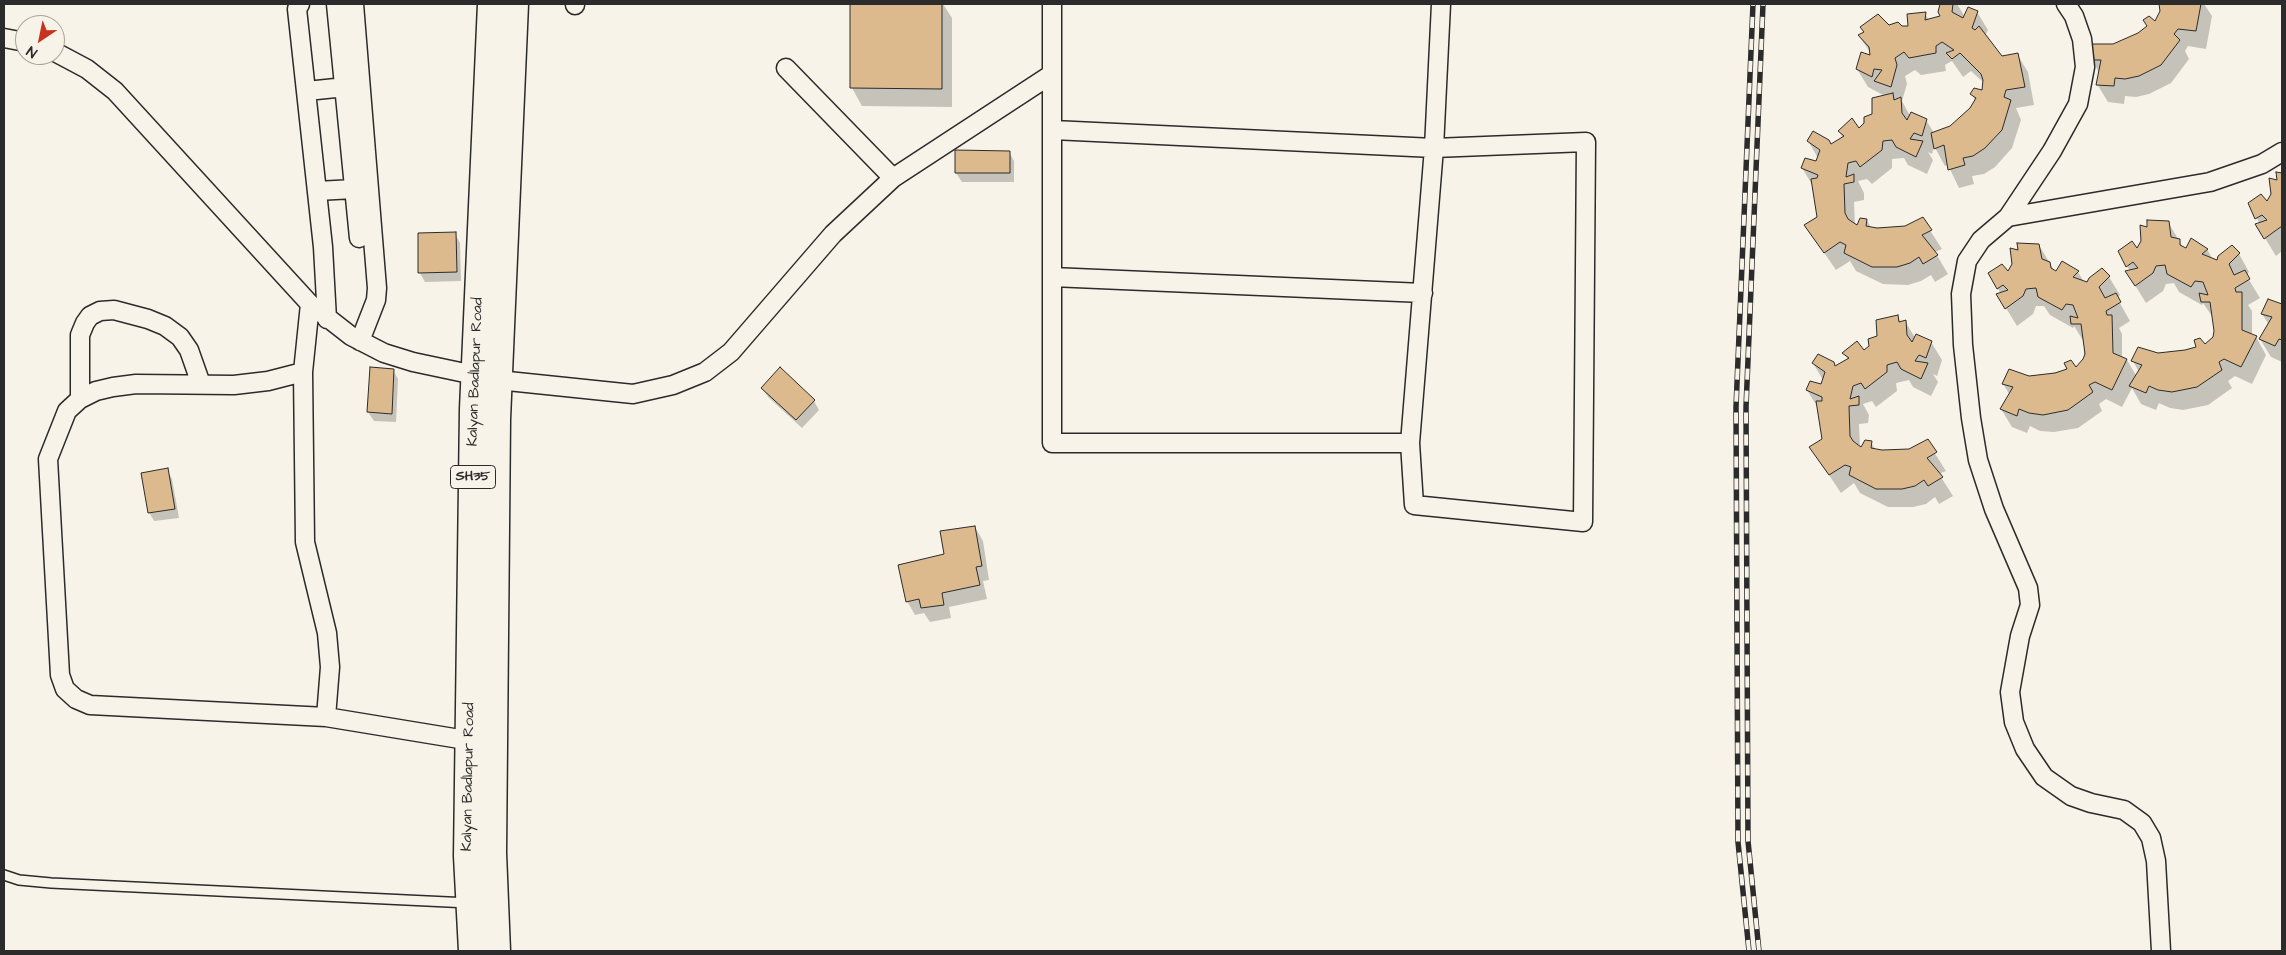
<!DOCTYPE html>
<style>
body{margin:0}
#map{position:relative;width:2286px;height:955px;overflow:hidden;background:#f7f3e8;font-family:"Architects Daughter",sans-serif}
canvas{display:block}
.frame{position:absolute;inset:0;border:5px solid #2b2b2b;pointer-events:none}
.north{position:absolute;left:15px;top:15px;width:50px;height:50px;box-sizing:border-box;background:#f7f3e8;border:1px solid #a5a39c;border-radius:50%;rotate:214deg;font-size:14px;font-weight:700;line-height:20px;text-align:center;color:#2b2b2b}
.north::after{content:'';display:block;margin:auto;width:18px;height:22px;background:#c8321e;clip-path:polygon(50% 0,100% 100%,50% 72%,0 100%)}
</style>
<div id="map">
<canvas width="2286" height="955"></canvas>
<div class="frame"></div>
<div class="north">N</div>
</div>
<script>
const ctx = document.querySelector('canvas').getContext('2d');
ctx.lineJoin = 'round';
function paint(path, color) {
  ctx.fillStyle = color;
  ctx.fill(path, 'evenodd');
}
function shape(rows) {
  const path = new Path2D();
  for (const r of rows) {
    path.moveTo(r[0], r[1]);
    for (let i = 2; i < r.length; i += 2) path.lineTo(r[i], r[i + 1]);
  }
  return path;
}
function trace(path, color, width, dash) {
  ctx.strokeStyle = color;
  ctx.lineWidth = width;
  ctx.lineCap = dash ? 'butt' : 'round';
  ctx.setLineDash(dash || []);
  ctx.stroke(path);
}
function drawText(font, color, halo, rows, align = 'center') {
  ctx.font = font + ' "Architects Daughter",sans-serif';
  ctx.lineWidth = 4;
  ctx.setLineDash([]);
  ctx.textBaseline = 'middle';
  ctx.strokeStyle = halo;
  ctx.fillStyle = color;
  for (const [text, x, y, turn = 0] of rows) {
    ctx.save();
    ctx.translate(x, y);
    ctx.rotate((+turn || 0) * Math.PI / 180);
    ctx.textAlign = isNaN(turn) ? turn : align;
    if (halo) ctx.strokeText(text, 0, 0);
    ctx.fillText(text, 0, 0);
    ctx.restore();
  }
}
paint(shape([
 [852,4,943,4,952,18,952,107,862,106,852,88],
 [1942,4,1957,4,1965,17,1977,12,1988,30,1985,36,2002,58,2017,54,2028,72,2034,105,2016,108,2021,120,2012,148,1995,167,1984,174,1972,176,1974,184,1959,188,1948,165,1945,166,1934,146,1932,154,1928,152,1933,160,1927,174,1908,165,1904,158,1892,159,1892,168,1872,184,1867,179,1858,181,1864,193,1864,200,1854,202,1855,225,1857,227,1867,220,1871,228,1905,227,1922,218,1942,249,1935,252,1948,274,1935,282,1931,275,1921,281,1908,285,1883,284,1856,271,1850,261,1836,270,1806,226,1819,217,1813,186,1802,168,1817,163,1818,158,1808,141,1831,145,1843,138,1839,131,1859,129,1873,114,1885,96,1868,87,1857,69,1874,58,1859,36,1889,27,1910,27,1925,14,1929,20,1942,17,1939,12],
 [1952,61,1963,77,1971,71,1984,83,1983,92,1972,94,1975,101,1970,109,1951,127,1934,133,1926,120,1910,116,1902,101,1907,84,1905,76,1915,70,1921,75,1946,71,1945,65],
 [2160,4,2204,4,2212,16,2206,49,2188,46,2185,51,2189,59,2171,83,2149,94,2136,97,2125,96,2124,104,2108,102,2097,84,2100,74,2092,60,2113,45,2138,34,2155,22,2161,12],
 [1009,152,1014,161,1014,182,962,182,956,173],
 [2277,174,2282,174,2282,251,2276,256,2257,225,2260,224,2249,204,2267,203,2278,181],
 [2168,222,2184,249,2207,249,2213,260,2218,261,2239,254,2249,272,2246,275,2260,298,2248,305,2252,311,2252,335,2256,337,2266,355,2252,384,2235,376,2228,381,2232,388,2208,405,2183,410,2170,408,2159,403,2156,410,2141,404,2132,388,2122,407,2106,399,2099,404,2102,411,2078,428,2054,432,2040,431,2030,426,2027,433,2012,427,2001,409,2010,395,2003,384,2075,368,2084,360,2084,342,2074,326,2073,328,2050,315,2044,306,2036,306,2033,314,2017,326,1998,295,2001,294,1990,274,2008,273,2019,251,2039,245,2055,272,2078,272,2084,282,2088,284,2109,277,2120,295,2117,298,2130,321,2119,328,2122,334,2122,358,2127,360,2137,377,2139,372,2133,361,2205,346,2214,337,2215,331,2214,319,2203,303,2202,305,2179,292,2174,283,2166,284,2163,291,2146,303,2127,272,2130,271,2119,251,2137,250,2149,229],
 [455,234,460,243,461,281,425,282,420,273],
 [2269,301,2282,305,2282,362,2271,357,2260,339,2269,325,2262,314],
 [1898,317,1901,323,1905,321,1915,338,1931,342,1942,360,1937,376,1933,374,1938,382,1931,396,1913,387,1909,380,1896,383,1897,391,1876,407,1872,401,1863,404,1869,415,1868,423,1859,424,1860,447,1862,449,1871,443,1876,450,1910,450,1927,441,1946,471,1939,474,1953,496,1939,504,1935,497,1926,504,1913,507,1888,507,1860,493,1854,483,1841,493,1811,448,1823,439,1818,408,1807,390,1822,385,1823,380,1813,363,1835,367,1848,360,1844,353,1864,351],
 [780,369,814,401,819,410,802,428,768,397,763,388],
 [393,370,398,379,396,422,374,421,368,412],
 [167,470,172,479,179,518,154,521,149,512],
 [975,527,983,541,989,580,983,581,987,599,949,607,951,618,930,622,924,613,915,615,907,601,946,555]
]), '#0003');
const building = shape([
 [850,4,942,4,942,89,850,88,850,4],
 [1940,4,1953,4,1952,12,1963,18,1968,7,1978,11,1972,28,1975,30,1979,26,2002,56,2018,53,2025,87,2006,90,2004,97,2011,100,2002,130,1985,148,1973,156,1963,158,1965,165,1948,170,1944,145,1934,149,1931,133,1950,126,1970,108,1976,98,1970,94,1974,88,1982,90,1983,80,1981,74,1960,53,1952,59,1946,53,1954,50,1942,42,1936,46,1936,53,1909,58,1904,52,1895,58,1897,65,1891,87,1874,81,1882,70,1874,69,1872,77,1856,69,1861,52,1870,55,1869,47,1858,35,1864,32,1860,27,1878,14,1889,25,1898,22,1902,26,1908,26,1907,14,1926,12,1925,20,1940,16,1938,12,1940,4],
 [2159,4,2201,4,2196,31,2178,29,2174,34,2180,40,2161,65,2139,76,2125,79,2115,78,2114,86,2096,85,2101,60,2090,60,2092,44,2113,44,2138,33,2147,26,2143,20,2149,16,2155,21,2160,11,2159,4],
 [1893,93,1894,100,1901,97,1902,113,1907,120,1911,112,1927,119,1922,136,1914,133,1910,139,1923,141,1916,157,1896,147,1892,140,1883,141,1882,150,1860,167,1856,161,1848,163,1846,177,1854,174,1854,182,1844,184,1845,213,1848,219,1857,225,1860,218,1867,219,1866,226,1877,228,1905,226,1923,217,1932,230,1922,235,1938,255,1923,264,1919,257,1910,263,1897,267,1872,267,1844,253,1846,245,1840,242,1824,253,1804,225,1817,217,1811,179,1817,178,1818,175,1801,168,1805,158,1816,161,1820,150,1807,141,1813,131,1829,140,1831,144,1844,136,1838,131,1852,118,1859,128,1864,123,1864,117,1872,114,1872,98,1893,93],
 [955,150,1010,151,1010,173,955,173,955,150],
 [2276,172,2282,173,2282,226,2264,239,2255,224,2267,220,2262,215,2255,219,2248,203,2261,194,2267,201,2271,194,2269,178,2277,180,2276,172],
 [2147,220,2169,221,2171,237,2180,239,2180,245,2186,248,2191,238,2208,249,2202,254,2217,260,2218,256,2232,245,2240,253,2229,264,2234,275,2245,270,2250,279,2235,288,2236,292,2242,292,2242,330,2257,336,2241,367,2224,359,2219,362,2222,370,2197,387,2172,392,2158,390,2149,386,2146,393,2129,386,2142,365,2131,361,2138,347,2158,353,2185,350,2196,347,2194,340,2200,338,2205,344,2213,337,2214,331,2210,302,2201,302,2199,293,2208,295,2203,282,2195,281,2191,287,2167,274,2165,265,2156,266,2153,273,2135,286,2125,271,2138,268,2133,262,2126,267,2118,251,2132,241,2137,248,2141,241,2140,225,2147,227,2147,220],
 [456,232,457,272,418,273,418,233,456,232],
 [2017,243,2039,244,2042,259,2050,262,2051,268,2056,271,2062,261,2079,271,2073,277,2087,282,2089,278,2102,268,2110,276,2099,287,2105,298,2116,293,2121,302,2106,311,2107,315,2112,315,2113,353,2127,359,2112,390,2095,382,2089,385,2093,392,2068,410,2043,415,2029,413,2019,409,2017,416,2000,409,2013,387,2002,384,2009,369,2029,376,2055,373,2067,369,2064,363,2071,360,2076,367,2083,359,2085,354,2081,324,2071,324,2070,316,2078,318,2073,305,2066,304,2062,310,2038,297,2036,288,2026,289,2023,296,2005,309,1996,294,2008,290,2003,285,1997,289,1988,273,2002,264,2008,271,2012,264,2010,248,2018,250,2017,243],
 [2268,299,2282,304,2282,340,2279,339,2275,346,2259,339,2272,317,2261,314,2268,299],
 [1898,315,1899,322,1906,320,1907,335,1912,342,1916,334,1932,341,1926,358,1919,355,1915,361,1928,363,1921,379,1901,369,1897,362,1887,365,1887,372,1865,389,1861,383,1853,386,1850,399,1859,396,1859,405,1849,406,1850,436,1853,441,1861,447,1865,440,1872,441,1871,448,1882,450,1909,449,1928,439,1937,452,1927,458,1943,477,1928,486,1924,480,1915,486,1902,489,1876,489,1849,475,1851,467,1845,465,1829,475,1809,447,1822,439,1816,401,1822,401,1822,397,1806,390,1810,381,1821,384,1825,372,1812,363,1818,354,1834,362,1835,366,1849,358,1842,353,1857,341,1864,350,1869,346,1868,339,1877,336,1876,320,1898,315],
 [370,367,394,369,392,414,367,412,370,367],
 [780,367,815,400,796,420,761,388,780,367],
 [168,468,175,509,148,513,141,473,168,468],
 [975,526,982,566,976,567,980,585,942,593,944,605,921,608,919,599,906,602,898,565,944,554,940,531,975,526]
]);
paint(building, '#dcba8e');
trace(building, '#2b2b2b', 1);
const lane = shape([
 [4,875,19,880,51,883,469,903]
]);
const street = shape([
 [300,4,297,9,323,247,327,319],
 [336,4,359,238],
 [354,4,377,288,376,300,360,341],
 [575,4,575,5],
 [1052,4,1052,443,1410,443],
 [4,38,25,42],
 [55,52,87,69,115,91,310,304,351,336,384,353,413,362,498,380,633,394,673,385,705,372,731,352,833,234,893,178,1052,74],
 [786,68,893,178],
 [307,91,345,87],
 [1053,130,1434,148,1586,142,1583,522,1414,505,1410,443,1434,148,1441,4],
 [317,191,354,189],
 [2008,217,2052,151,2078,104,2085,67,2082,39,2074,16,2066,4],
 [1052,277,1423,293],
 [310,304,303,372,305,542,327,633,330,667,326,717],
 [303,372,268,381,234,385,136,384,113,387,96,391,80,399,67,411,48,459,60,675,65,689,76,699,90,705,326,717,478,742],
 [80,399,80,335,85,323,90,316,100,311,114,310,148,319,165,326,180,337,189,350,201,384],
 [2161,951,2156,861,2151,838,2142,823,2124,810,2091,803,2071,796,2044,777,2025,749,2014,722,2010,692,2020,636,2030,605,2028,588,1994,509,1978,460,1971,418,1963,345,1961,294,1967,261,1981,240,2008,217,2210,182,2262,164,2282,152]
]);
const primary = shape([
 [473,951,468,856,474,409,492,4],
 [496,951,492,853,496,419,514,4]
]);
trace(lane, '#2b2b2b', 12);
trace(street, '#2b2b2b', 21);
trace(primary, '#2b2b2b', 31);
trace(lane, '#f7f3e8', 9);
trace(street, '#f7f3e8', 18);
trace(primary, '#f7f3e8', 28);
const rail = shape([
 [1749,951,1738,842,1736,407,1753,4],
 [1759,951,1748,841,1746,407,1763,4]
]);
trace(rail, '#2b2b2b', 5.5);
trace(rail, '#f7f3e8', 4, [11]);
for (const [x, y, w] of [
 [473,477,45]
]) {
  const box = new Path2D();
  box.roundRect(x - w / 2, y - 11.5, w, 23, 4);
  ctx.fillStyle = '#f7f3e8';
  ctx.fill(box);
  trace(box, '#2b2b2b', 1);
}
drawText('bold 14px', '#2b2b2b', null, [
 ["SH35",473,477]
]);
drawText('15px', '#2b2b2b', '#f7f3e8', [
 ["Kalyan Badlapur Road",476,372,-88],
 ["Kalyan Badlapur Road",469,777,-89]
]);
</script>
